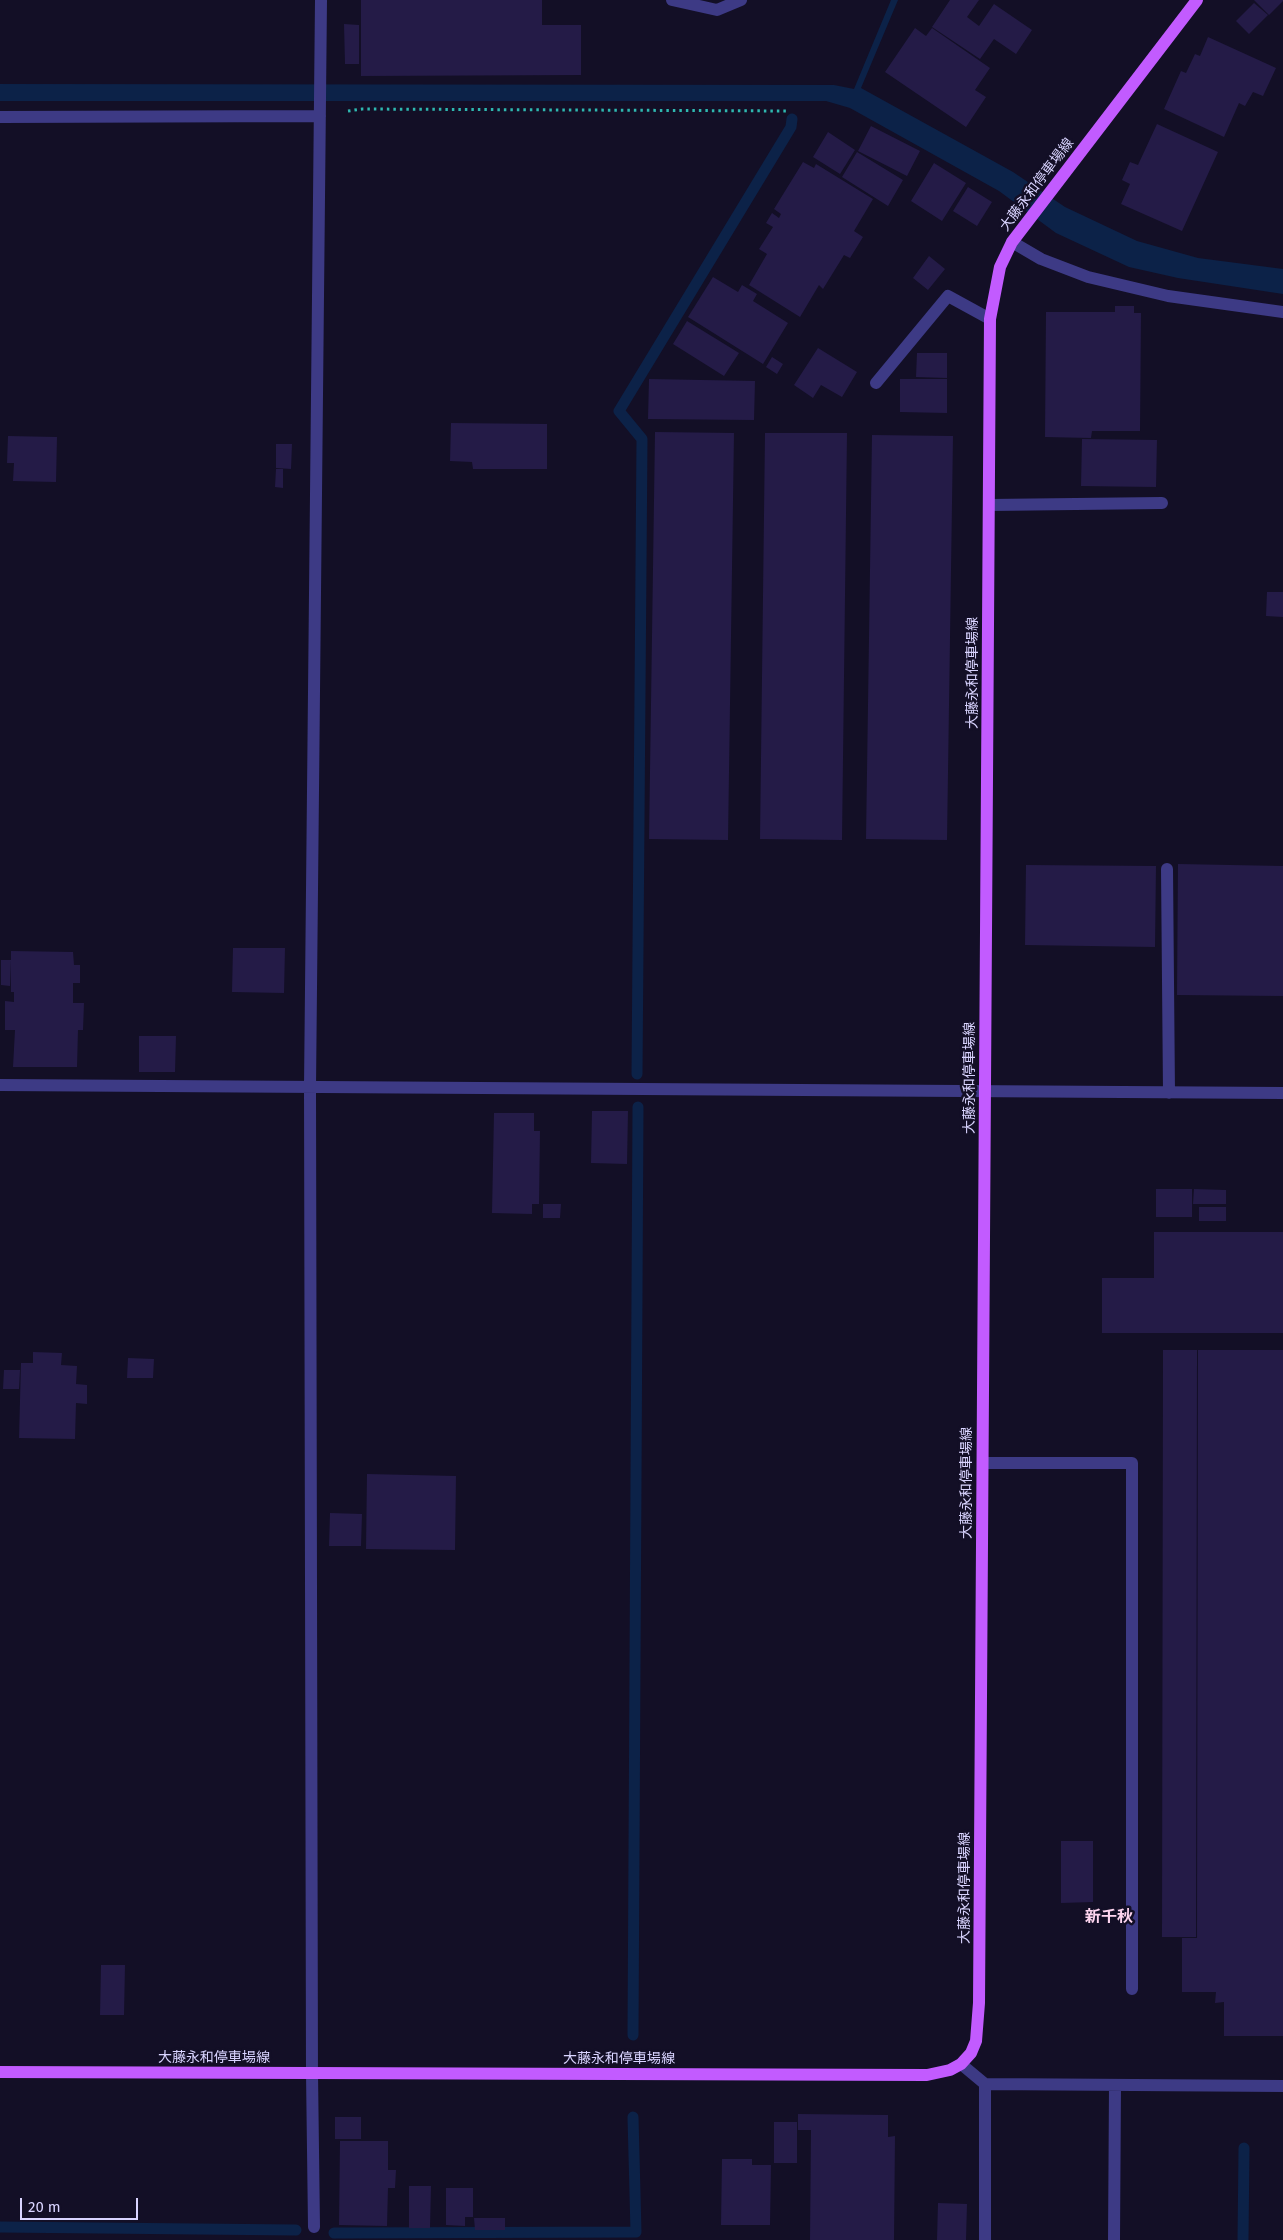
<!DOCTYPE html>
<meta charset="utf-8">
<style>
body{margin:0}
#map{position:relative;width:1283px;height:2240px;overflow:hidden;background:#130f26;font-family:"Fira Sans",sans-serif}
canvas{display:block}
.scale{position:absolute;left:20px;top:2198px;width:118px;height:22px;box-sizing:border-box;border:2px solid #d9d4ff;border-top:0;padding-left:6px;font-size:15px;line-height:18px;white-space:nowrap;color:#d9d4ff;-webkit-text-stroke:4px #130f26;paint-order:stroke}
</style>
<div id="map">
<canvas width="1283" height="2240"></canvas>
<div class="scale">20 m</div>
</div>
<script>
const ctx = document.querySelector('canvas').getContext('2d');
ctx.lineJoin = 'round';
function paint(path, color) {
  ctx.fillStyle = color;
  ctx.fill(path, 'evenodd');
}
function shape(rows) {
  const path = new Path2D();
  for (const r of rows) {
    path.moveTo(r[0], r[1]);
    for (let i = 2; i < r.length; i += 2) path.lineTo(r[i], r[i + 1]);
  }
  return path;
}
function trace(path, color, width, dash) {
  ctx.strokeStyle = color;
  ctx.lineWidth = width;
  ctx.lineCap = dash ? 'butt' : 'round';
  ctx.setLineDash(dash || []);
  ctx.stroke(path);
}
function drawText(font, color, halo, rows, align = 'center') {
  ctx.font = font + ' "Fira Sans","Noto Sans JP",sans-serif';
  ctx.lineWidth = 5;
  ctx.setLineDash([]);
  ctx.textBaseline = 'middle';
  ctx.strokeStyle = halo;
  ctx.fillStyle = color;
  for (const [text, x, y, turn = 0] of rows) {
    ctx.save();
    ctx.translate(x, y);
    ctx.rotate((+turn || 0) * Math.PI / 180);
    ctx.textAlign = isNaN(turn) ? turn : align;
    if (halo) ctx.strokeText(text, 0, 0);
    ctx.fillText(text, 0, 0);
    ctx.restore();
  }
}
paint(shape([
 [891,0,898,0,861,88,1013,172,1065,207,1137,241,1198,258,1283,269,1283,294,1178,278,1129,267,1056,233,999,191,850,108,826,101,0,101,0,84,834,85,854,89]
]), '#0c2248');
trace(shape([
 [637,1074,642,439,619,411,791,127,792,119],
 [633,2035,638,1107],
 [0,2227,296,2230],
 [334,2233,636,2232,633,2117],
 [1243,2240,1244,2148]
]), '#0c2248', 11);
paint(shape([
 [361,0,542,0,542,25,581,25,581,75,361,76],
 [950,0,979,0,967,17,979,26,994,4,1032,30,1016,54,994,39,980,59,932,27],
 [1254,0,1283,0,1283,1,1269,15],
 [1254,3,1268,15,1249,34,1236,21],
 [344,24,359,25,359,64,345,64],
 [915,28,926,36,932,28,990,68,975,90,986,97,966,127,885,72],
 [1208,37,1276,68,1263,96,1253,92,1245,106,1239,103,1224,137,1164,109,1181,71,1186,73,1195,54,1200,56],
 [1157,124,1218,152,1182,231,1121,204,1130,184,1122,180,1130,162,1138,165],
 [871,126,920,151,907,176,858,151],
 [828,132,855,150,840,174,813,157],
 [857,152,903,180,888,206,842,177],
 [803,162,814,168,816,164,873,199,854,231,863,237,850,258,844,255,823,289,819,285,800,317,749,285,767,254,759,249,773,227,766,223,772,213,779,218,781,214,774,209],
 [934,163,966,183,942,221,911,201],
 [968,187,992,202,977,226,953,211],
 [929,256,945,269,928,290,913,278],
 [713,277,738,292,742,285,757,294,753,301,788,323,763,364,688,317],
 [1115,306,1134,306,1134,313,1141,313,1140,431,1092,431,1091,438,1045,437,1046,312,1115,312],
 [687,321,739,353,724,376,673,344],
 [818,348,857,372,842,397,821,385,813,398,794,385],
 [917,353,947,353,947,378,916,377],
 [772,357,783,364,777,374,766,367],
 [649,379,755,381,754,420,648,419],
 [900,379,947,379,947,413,900,412],
 [451,423,547,424,547,469,473,469,472,462,450,461],
 [655,432,734,433,728,840,649,839],
 [765,433,847,433,842,840,760,839],
 [872,435,953,436,947,840,866,839],
 [8,436,57,437,56,482,13,481,14,463,7,463],
 [1082,439,1157,440,1156,487,1081,486],
 [276,444,292,444,291,469,276,468],
 [276,469,283,469,283,488,275,487],
 [1267,592,1283,592,1283,617,1266,616],
 [1178,864,1283,866,1283,996,1177,995],
 [1026,865,1156,866,1155,947,1025,945],
 [233,948,285,948,284,993,232,992],
 [11,951,73,952,74,965,80,965,80,983,73,983,73,1003,84,1003,83,1030,78,1030,77,1067,13,1067,15,1030,5,1030,5,1001,14,1002,14,992,11,992],
 [1,960,11,960,10,986,1,985],
 [139,1036,176,1036,175,1072,139,1072],
 [592,1111,628,1111,627,1164,591,1163],
 [494,1113,534,1113,534,1131,540,1131,539,1204,532,1204,532,1214,492,1213],
 [1156,1189,1192,1189,1192,1217,1156,1217],
 [1194,1189,1226,1190,1226,1204,1193,1204],
 [543,1204,561,1204,560,1218,543,1218],
 [1199,1207,1226,1207,1226,1221,1199,1221],
 [1154,1232,1283,1232,1283,1333,1102,1333,1102,1278,1154,1278],
 [1163,1350,1197,1350,1196,1937,1162,1937],
 [1198,1350,1283,1350,1283,2036,1224,2036,1224,2002,1215,2003,1216,1992,1182,1992,1182,1938,1197,1938],
 [33,1352,62,1353,61,1365,77,1366,76,1384,87,1385,87,1404,76,1403,75,1439,19,1438,21,1363,33,1363],
 [128,1358,154,1359,153,1378,127,1378],
 [4,1370,20,1370,19,1389,3,1389],
 [367,1474,456,1476,455,1550,366,1549],
 [330,1513,362,1514,361,1546,329,1546],
 [1061,1841,1093,1841,1093,1902,1061,1903],
 [101,1965,125,1965,124,2015,100,2015],
 [798,2114,888,2115,888,2137,895,2136,894,2240,810,2240,811,2130,798,2130],
 [335,2117,361,2117,361,2139,335,2139],
 [774,2122,797,2122,797,2163,774,2163],
 [340,2141,388,2141,388,2170,396,2170,395,2188,388,2188,387,2226,339,2225],
 [722,2159,752,2159,752,2165,771,2165,770,2225,721,2225],
 [409,2186,431,2186,430,2228,409,2228],
 [446,2188,473,2188,473,2217,465,2217,465,2226,446,2225],
 [938,2203,967,2204,966,2240,937,2240],
 [474,2218,505,2218,505,2230,475,2230]
]), '#241b47');
trace(shape([
 [348,111,362,109,789,111]
]), '#2fb8b0', 3, [2.5, 4]);
trace(shape([
 [672,0,717,10,741,0],
 [0,117,320,116],
 [1012,242,1041,259,1088,277,1168,296,1283,312],
 [876,383,948,296,990,319],
 [989,505,1162,503],
 [1167,869,1169,1093],
 [0,1085,1283,1093],
 [983,1463,1132,1463,1132,1989],
 [961,2064,985,2084,985,2240],
 [985,2084,1283,2086],
 [314,2227,312,2073,310,1087,321,0],
 [1114,2240,1115,2085]
]), '#3d3a85', 12);
trace(shape([
 [0,2072,927,2075,950,2070,961,2064,971,2053,976,2041,979,2003,990,319,1000,267,1012,242,1197,0]
]), '#c25bff', 12);
drawText('14px', '#d9d4ff', '#130f26', [
 ["大藤永和停車場線",1037,185,-53],
 ["大藤永和停車場線",973,673,-90],
 ["大藤永和停車場線",970,1078,-90],
 ["大藤永和停車場線",967,1483,-90],
 ["大藤永和停車場線",965,1888,-90],
 ["大藤永和停車場線",214,2058],
 ["大藤永和停車場線",619,2059]
]);
drawText('bold 16px', '#ffd6f0', '#130f26', [
 ["新千秋",1109,1918]
]);
</script>
